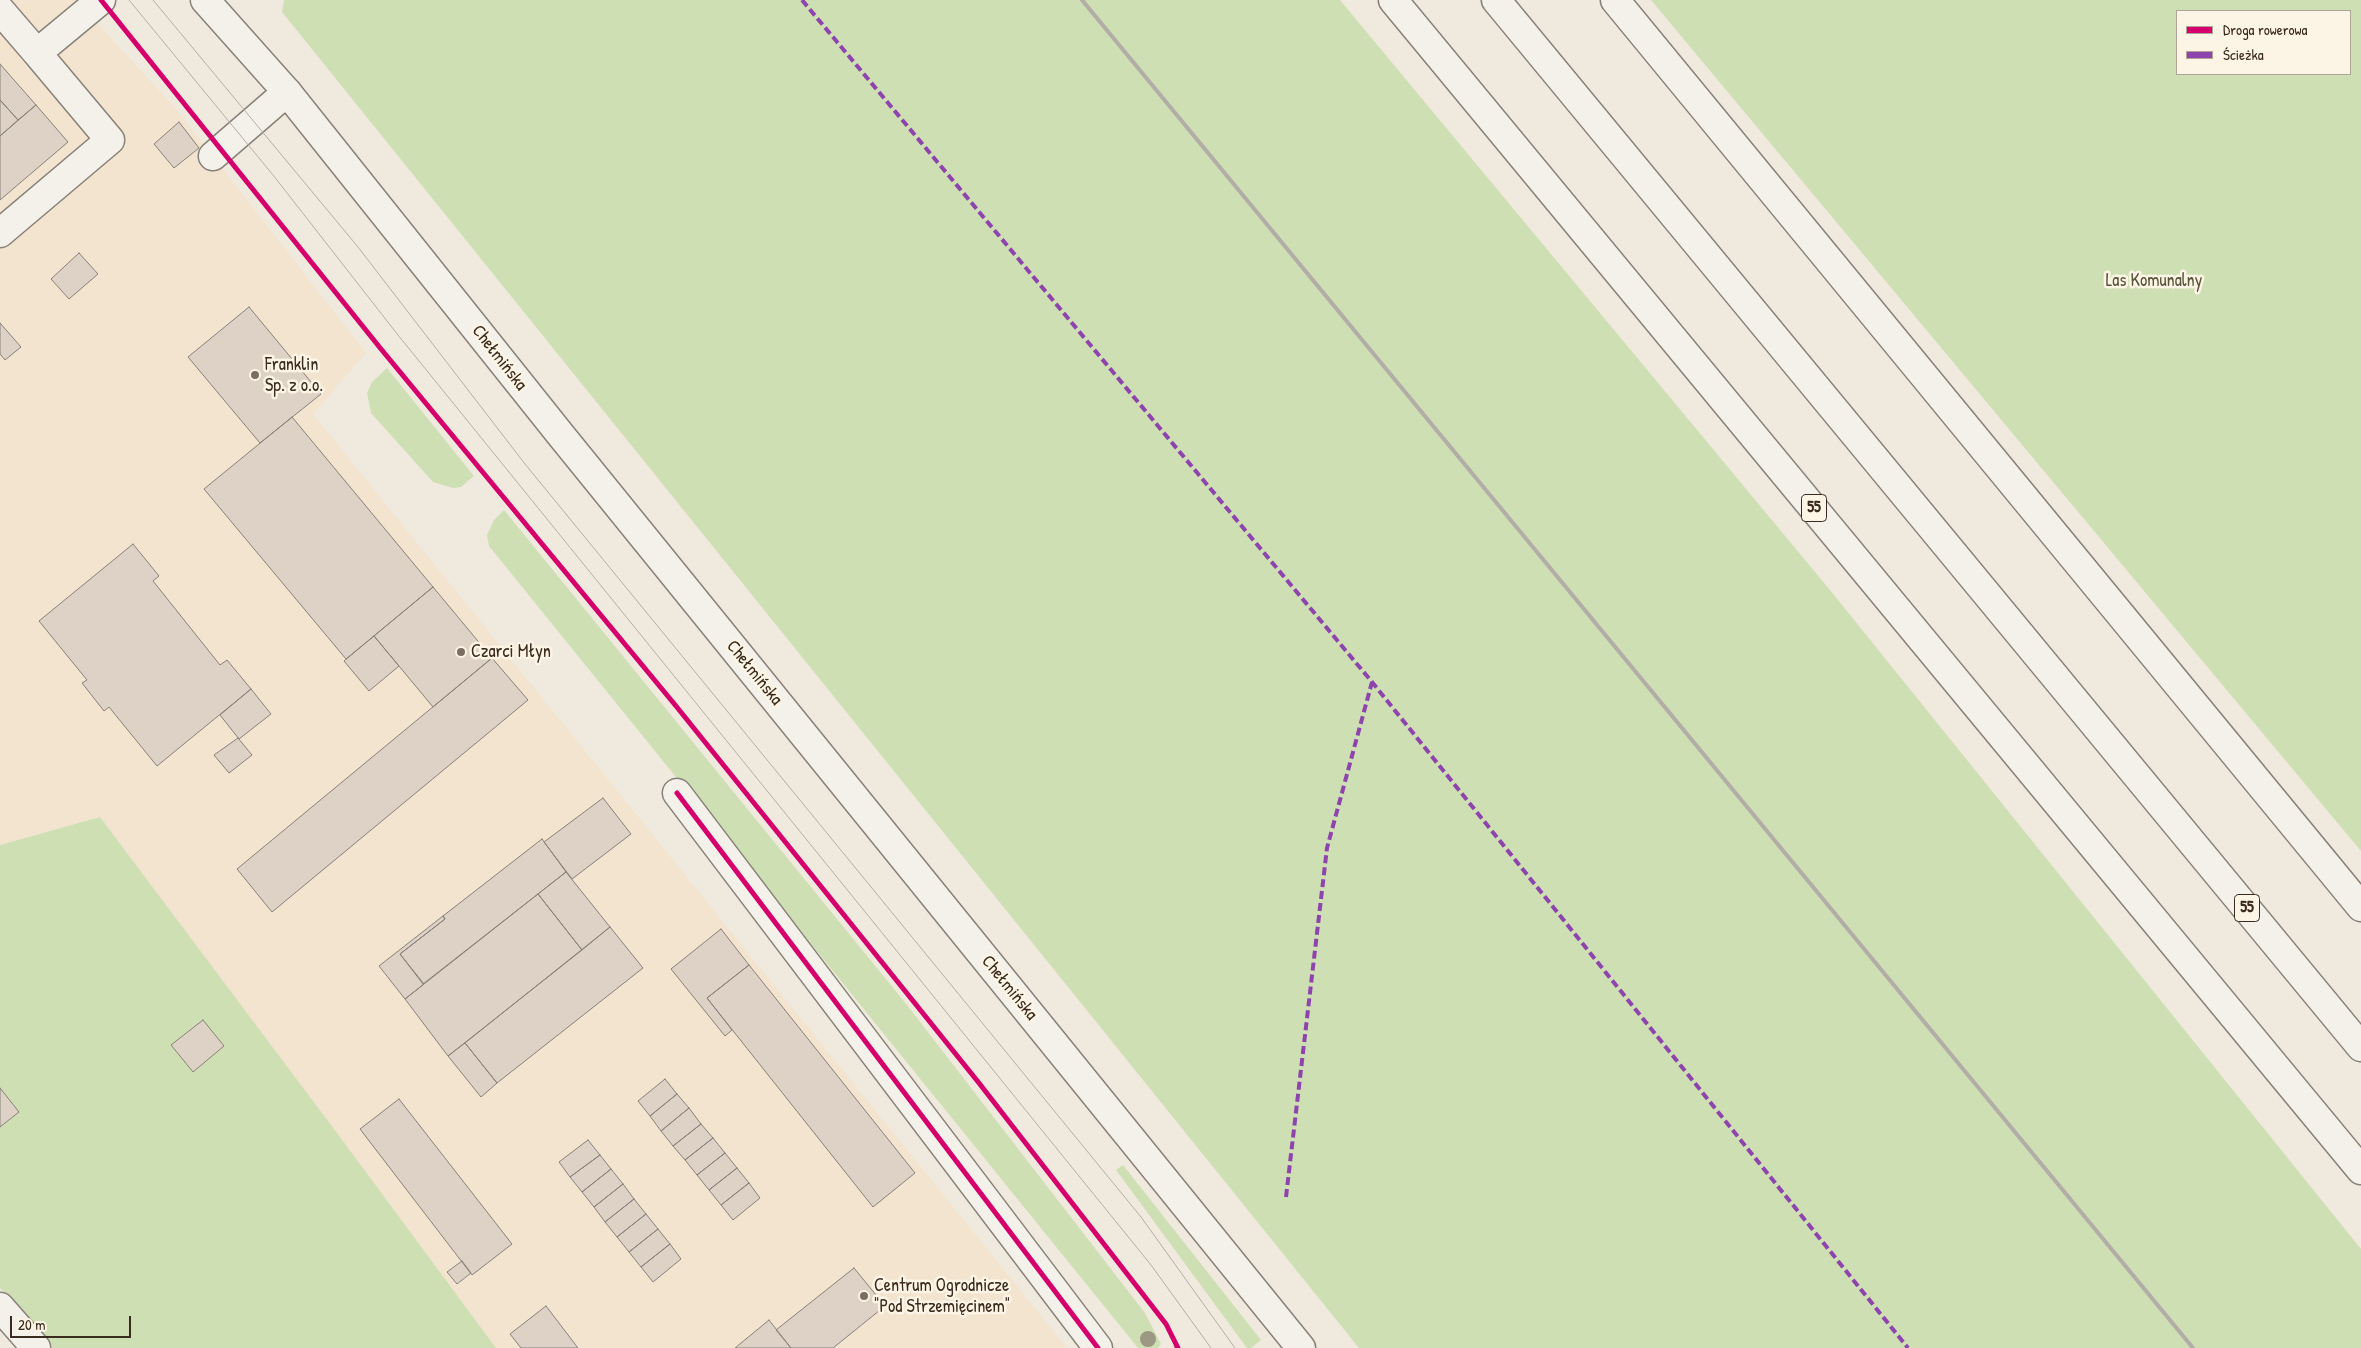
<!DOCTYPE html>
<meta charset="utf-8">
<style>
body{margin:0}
#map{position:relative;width:2361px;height:1348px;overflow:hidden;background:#f0e9de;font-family:"Patrick Hand",sans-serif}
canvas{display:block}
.legend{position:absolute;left:2176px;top:10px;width:175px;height:65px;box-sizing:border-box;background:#fcf5e5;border:1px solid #afa495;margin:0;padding:6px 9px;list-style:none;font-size:15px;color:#3b2a1e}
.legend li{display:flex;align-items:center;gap:10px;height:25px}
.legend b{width:25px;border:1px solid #afa495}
.scale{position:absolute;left:10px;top:1316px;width:121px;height:22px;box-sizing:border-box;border:2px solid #3b2a1e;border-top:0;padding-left:6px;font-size:15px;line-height:18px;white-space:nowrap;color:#3b2a1e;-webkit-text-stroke:4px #fcf5e5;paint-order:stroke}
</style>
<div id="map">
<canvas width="2361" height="1348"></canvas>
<ul class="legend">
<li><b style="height:6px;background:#d6006c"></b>Droga rowerowa</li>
<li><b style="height:6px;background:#8e44ad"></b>Ścieżka</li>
</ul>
<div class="scale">20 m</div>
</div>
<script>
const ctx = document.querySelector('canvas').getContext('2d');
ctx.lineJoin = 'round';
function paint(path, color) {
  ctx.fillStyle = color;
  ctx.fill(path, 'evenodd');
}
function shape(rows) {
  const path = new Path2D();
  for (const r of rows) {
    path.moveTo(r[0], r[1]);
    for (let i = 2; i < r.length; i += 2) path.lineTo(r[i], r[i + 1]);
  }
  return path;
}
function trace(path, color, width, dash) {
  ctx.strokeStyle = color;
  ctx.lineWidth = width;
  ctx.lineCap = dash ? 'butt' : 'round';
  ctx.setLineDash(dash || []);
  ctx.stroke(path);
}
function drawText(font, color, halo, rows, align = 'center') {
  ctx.font = font + ' "Patrick Hand",sans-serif';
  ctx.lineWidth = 5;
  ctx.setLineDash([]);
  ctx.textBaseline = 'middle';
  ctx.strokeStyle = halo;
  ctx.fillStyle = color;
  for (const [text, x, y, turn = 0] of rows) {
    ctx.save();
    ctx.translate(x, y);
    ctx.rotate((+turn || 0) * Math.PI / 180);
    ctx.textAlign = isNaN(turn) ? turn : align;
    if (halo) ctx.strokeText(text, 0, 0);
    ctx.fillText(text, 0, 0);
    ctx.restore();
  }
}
paint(shape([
 [0,0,76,0,176,109,366,353,313,414,1067,1348,496,1348,100,817,0,845]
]), '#f2e4cf');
paint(shape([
 [284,0,1340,0,1830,590,2361,1249,2361,1348,1359,1348,282,12],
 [1651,0,2361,0,2361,851],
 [2177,11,2350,11,2350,74,2177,74],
 [387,368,474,476,461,487,453,488,433,482,371,413,367,393,372,382],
 [504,510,907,1005,1145,1313,1161,1344,1158,1348,1138,1348,489,546,487,535,494,520],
 [100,817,337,1133,496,1348,53,1348,0,1288,0,845],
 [1123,1165,1261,1340,1251,1348,1247,1348,1116,1170]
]), '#cfdfb4');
const building = shape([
 [0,64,36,105,18,120,0,100,0,64],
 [0,100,18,120,0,136,0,100],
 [36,105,68,142,0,200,0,136,36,105],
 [179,122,199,148,174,168,154,144,179,122],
 [79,253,98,274,69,299,51,279,79,253],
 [249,307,321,394,260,443,188,357,249,307],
 [0,323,21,347,5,360,0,354,0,323],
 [292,417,433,587,346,659,204,489,292,417],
 [133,544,159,576,153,581,220,665,227,660,251,689,157,766,109,707,104,711,82,683,87,680,39,621,133,544],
 [433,587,492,658,433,707,374,636,433,587],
 [374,636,399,666,369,691,344,661,374,636],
 [492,658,528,700,272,912,237,869,492,658],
 [251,689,271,714,239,739,220,715,251,689],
 [238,738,252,755,229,773,214,755,238,738],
 [603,798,631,834,572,879,544,842,603,798],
 [542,839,566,872,423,984,400,954,445,919,443,916,542,839],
 [566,872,610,927,582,950,538,894,566,872],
 [538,894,582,950,448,1056,405,999,538,894],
 [443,916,445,919,400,954,424,984,405,999,379,966,443,916],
 [610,927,643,968,497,1083,465,1043,610,927],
 [721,929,749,965,707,998,732,1030,725,1036,671,969,721,929],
 [749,965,915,1173,873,1207,707,998,749,965],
 [203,1020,224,1046,193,1072,171,1045,203,1020],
 [465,1043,497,1083,481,1097,448,1056,465,1043],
 [665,1079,677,1094,650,1116,638,1101,665,1079],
 [0,1088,19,1112,0,1127,0,1088],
 [677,1094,689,1108,661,1131,650,1116,677,1094],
 [399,1099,512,1244,472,1275,360,1129,399,1099],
 [689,1108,701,1124,673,1146,661,1131,689,1108],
 [701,1124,713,1138,685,1160,673,1146,701,1124],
 [713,1138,725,1153,697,1175,685,1160,713,1138],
 [588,1140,600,1155,570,1177,559,1162,588,1140],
 [725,1153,737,1168,709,1190,697,1175,725,1153],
 [600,1155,611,1169,582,1192,570,1177,600,1155],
 [737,1168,749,1183,721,1205,709,1190,737,1168],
 [611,1169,623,1184,594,1207,582,1192,611,1169],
 [749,1183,760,1198,733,1220,721,1205,749,1183],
 [623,1184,634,1199,605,1222,594,1207,623,1184],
 [634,1199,646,1214,617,1237,605,1222,634,1199],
 [646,1214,658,1229,629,1252,617,1237,646,1214],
 [658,1229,670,1244,641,1267,629,1252,658,1229],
 [670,1244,681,1259,653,1282,641,1267,670,1244],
 [462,1261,471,1273,457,1284,447,1272,462,1261],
 [854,1268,885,1306,833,1348,791,1348,776,1330,854,1268],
 [546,1306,578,1348,521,1348,510,1334,546,1306],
 [769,1320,791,1348,735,1348,769,1320]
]);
paint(building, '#ddd2c5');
trace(building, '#888179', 1);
const minor = shape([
 [1615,0,2361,907],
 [0,10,37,53],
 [213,156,287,92],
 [0,233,110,140,37,53,101,0],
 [677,793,1098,1348],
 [0,1307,36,1348]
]);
const major = shape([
 [205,0,287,92,560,434,1301,1348],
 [1393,0,2361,1170],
 [1496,0,2361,1047]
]);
trace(minor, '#888179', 31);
trace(major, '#888179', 31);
trace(shape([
 [1174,1348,1177,1346]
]), '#b2aea7', 3, [4, 4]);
trace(minor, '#f4f1ea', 28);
trace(major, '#f4f1ea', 28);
trace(shape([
 [129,0,273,175,398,335,1151,1265,1211,1348],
 [153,0,358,247,525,464,1141,1217,1235,1348]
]), '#b2aea7', 1);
trace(shape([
 [1082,0,2193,1348]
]), '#b2aea7', 4);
trace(shape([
 [802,0,1372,682,1908,1348],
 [1286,1197,1327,848,1372,682]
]), '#8e44ad', 4, [8, 4]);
trace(shape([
 [101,0,381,349,676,706,979,1083,1166,1324,1178,1348],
 [677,793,1098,1348]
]), '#d6006c', 5);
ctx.fillStyle = '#9d9884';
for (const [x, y] of [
 [1148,1339]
]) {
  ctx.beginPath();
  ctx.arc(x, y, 8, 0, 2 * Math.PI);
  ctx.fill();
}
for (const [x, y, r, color] of [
 [255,375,5,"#7a6d61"],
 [461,652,5,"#7a6d61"],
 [864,1296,5,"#7a6d61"]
]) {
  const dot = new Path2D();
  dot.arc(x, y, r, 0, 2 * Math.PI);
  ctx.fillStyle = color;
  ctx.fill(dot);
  trace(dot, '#fcf5e5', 2);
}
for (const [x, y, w] of [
 [1814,508,25],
 [2247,908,25]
]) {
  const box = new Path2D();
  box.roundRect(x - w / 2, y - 13.5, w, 27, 4);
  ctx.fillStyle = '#fcf5e5';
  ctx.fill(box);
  trace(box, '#3b2a1e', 1);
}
drawText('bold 16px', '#3b2a1e', null, [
 ["55",1814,508],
 ["55",2247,908]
]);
drawText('18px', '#59553b', '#fcf5e5', [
 ["Las Komunalny",2154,281]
]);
drawText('18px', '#3b2a1e', '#fcf5e5', [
 ["Chełmińska",499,358,52],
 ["Chełmińska",754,673,51],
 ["Chełmińska",1009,988,51]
]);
drawText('18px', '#3b2a1e', '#fcf5e5', [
 ["Franklin",265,365],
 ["Sp. z o.o.",265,386],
 ["Czarci Młyn",471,652],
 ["Centrum Ogrodnicze",874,1286],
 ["\"Pod Strzemięcinem\"",874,1307]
], 'left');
</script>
